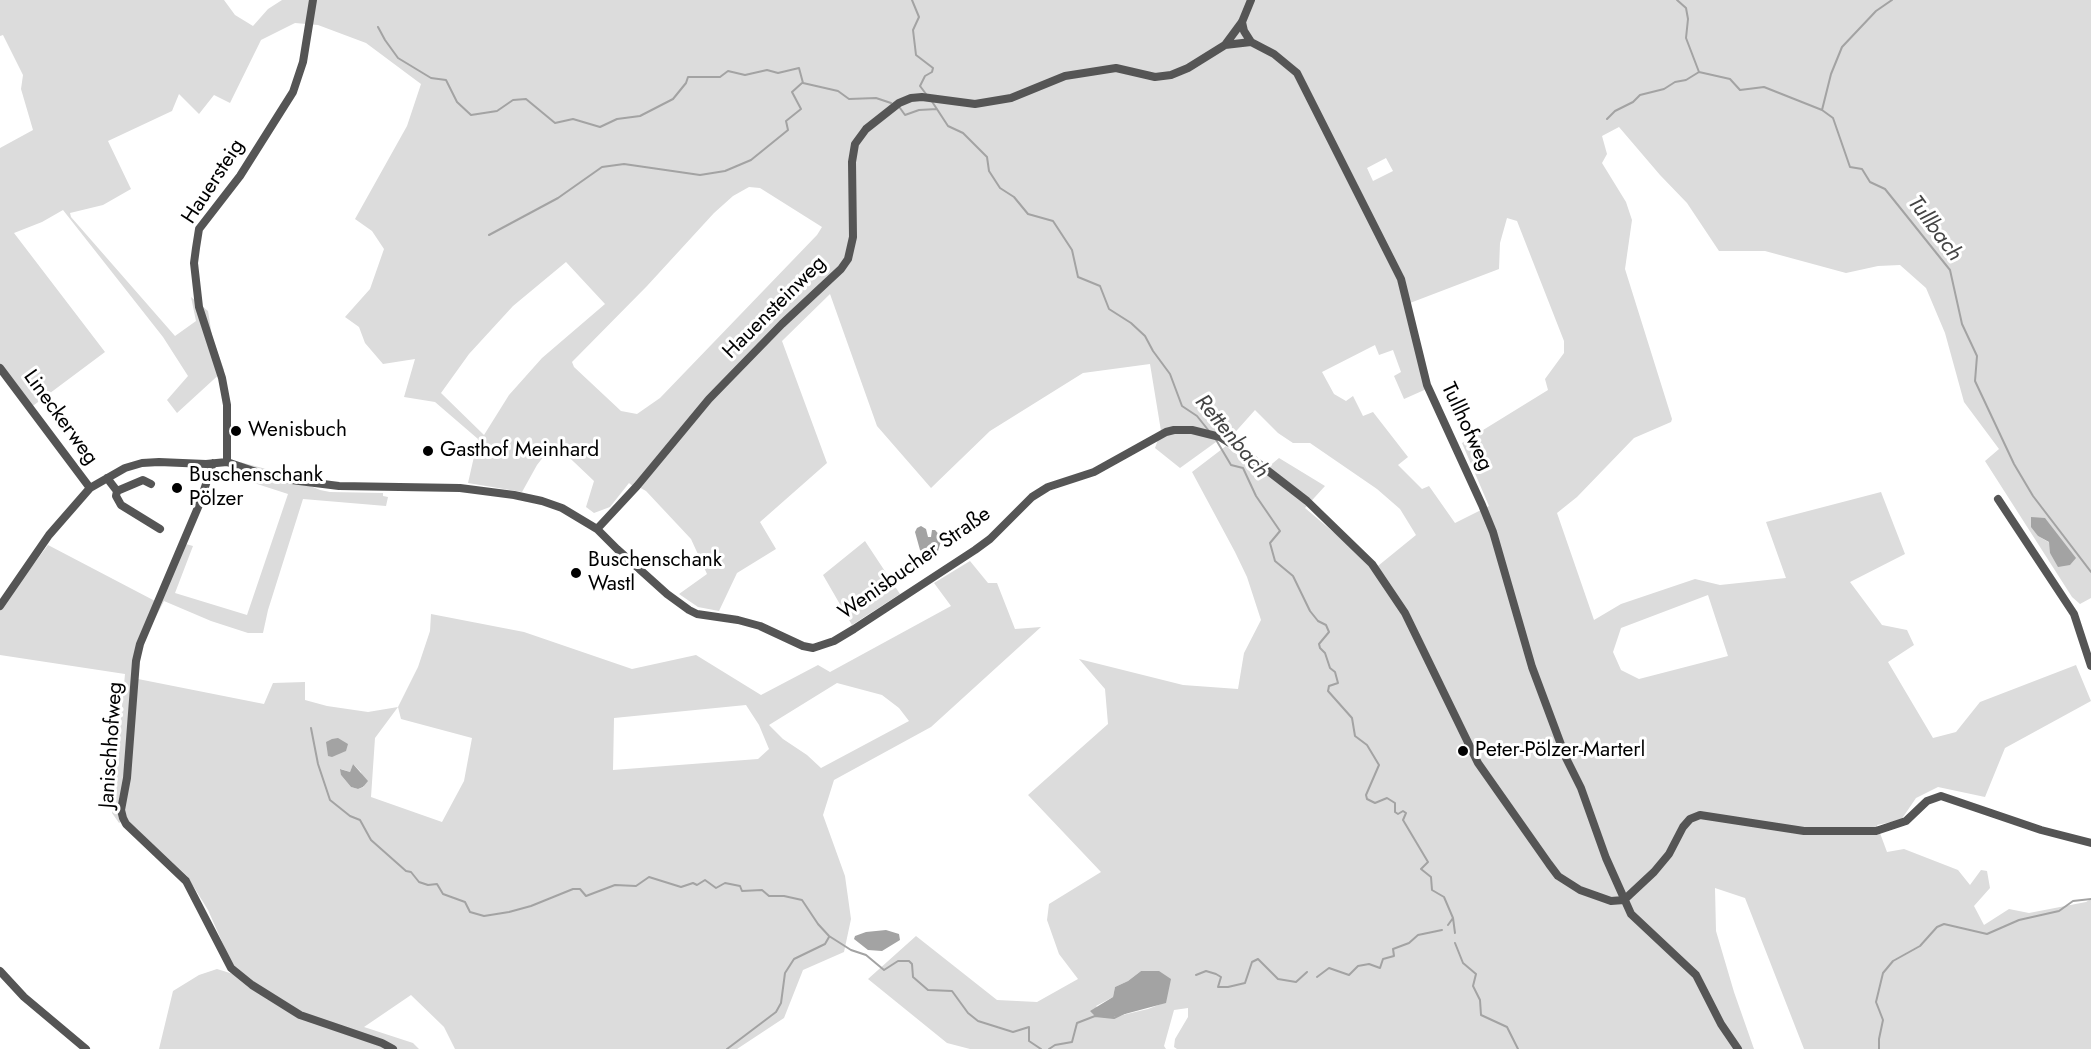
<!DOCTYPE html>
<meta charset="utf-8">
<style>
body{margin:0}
canvas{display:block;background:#fff}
</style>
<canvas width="2091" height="1049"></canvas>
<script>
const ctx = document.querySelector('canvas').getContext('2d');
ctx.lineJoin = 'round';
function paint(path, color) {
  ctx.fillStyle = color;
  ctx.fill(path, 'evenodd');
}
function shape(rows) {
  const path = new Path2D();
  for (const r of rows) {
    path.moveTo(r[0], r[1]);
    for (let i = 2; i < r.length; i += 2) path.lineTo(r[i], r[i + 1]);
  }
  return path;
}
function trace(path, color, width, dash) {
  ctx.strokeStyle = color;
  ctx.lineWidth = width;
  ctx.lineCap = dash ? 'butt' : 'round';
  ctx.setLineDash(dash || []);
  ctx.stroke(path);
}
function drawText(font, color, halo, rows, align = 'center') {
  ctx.font = font + ' Jost,sans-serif';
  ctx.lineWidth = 6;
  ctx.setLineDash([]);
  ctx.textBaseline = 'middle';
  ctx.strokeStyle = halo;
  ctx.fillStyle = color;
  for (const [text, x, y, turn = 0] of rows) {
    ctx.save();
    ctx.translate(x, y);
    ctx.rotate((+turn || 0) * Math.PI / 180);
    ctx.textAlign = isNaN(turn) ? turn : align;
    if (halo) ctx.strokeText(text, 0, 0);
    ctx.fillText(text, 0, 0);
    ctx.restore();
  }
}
paint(shape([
 [0,0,224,0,235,15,253,26,268,9,282,0,2091,0,2091,598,2080,604,2072,597,1985,461,1999,449,1964,402,1945,333,1926,288,1900,265,1878,266,1846,273,1765,251,1719,251,1687,203,1660,175,1619,127,1602,136,1607,154,1602,163,1626,202,1632,220,1625,269,1672,419,1671,422,1634,438,1577,497,1557,513,1594,620,1621,604,1695,579,1720,585,1786,578,1766,522,1881,492,1905,554,1850,582,1882,625,1907,630,1914,645,1888,662,1933,738,1956,732,1980,702,2076,665,2091,701,2005,748,1985,797,1938,787,1916,798,1901,820,1877,825,1887,852,1904,849,1958,870,1970,885,1981,870,1987,871,1990,888,1974,906,1984,925,2009,909,2029,913,2086,902,2091,899,2091,1049,1804,1049,1745,898,1715,888,1716,931,1734,992,1754,1049,1177,1049,1174,1047,1175,1039,1188,1017,1188,1008,1174,1010,1164,1046,1166,1049,970,1049,947,1043,868,979,916,936,997,1000,1037,1002,1078,979,1059,954,1047,920,1049,904,1101,872,1028,795,1108,724,1105,689,1079,659,1183,685,1238,689,1244,653,1261,620,1247,577,1235,552,1192,472,1226,446,1261,473,1279,458,1325,486,1305,508,1345,542,1373,570,1416,535,1400,509,1377,489,1310,443,1293,443,1278,433,1255,410,1230,438,1216,425,1216,442,1180,468,1155,448,1161,431,1150,364,1083,373,990,431,931,488,877,426,830,294,782,341,827,463,760,522,776,549,737,573,719,611,698,607,679,594,707,574,691,539,646,491,637,486,635,488,629,483,610,507,594,513,586,507,594,481,554,443,537,465,522,492,468,483,478,439,435,402,404,397,415,359,383,364,365,343,359,327,345,317,370,289,384,249,372,231,355,219,407,126,421,84,366,43,318,25,295,23,261,40,230,103,214,95,199,114,179,94,172,111,108,141,131,189,103,205,70,213,71,217,175,336,196,321,191,297,208,311,212,336,224,370,177,413,167,400,188,376,163,337,63,210,42,222,14,233,105,352,30,408,0,373,0,148,33,130,21,89,23,75,3,35,0,36],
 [1386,158,1393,171,1373,181,1367,168],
 [749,187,760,188,822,227,817,235,660,398,637,414,621,411,574,367,572,362,647,286,714,213,733,196],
 [1507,218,1517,221,1564,341,1564,353,1545,379,1548,390,1462,443,1489,506,1455,523,1429,486,1422,489,1398,465,1408,457,1373,412,1363,416,1353,396,1346,401,1334,394,1322,372,1375,345,1379,355,1393,350,1401,372,1394,376,1404,399,1431,387,1410,303,1499,269,1500,243],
 [566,262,605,304,542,358,509,395,484,435,441,393,469,354,513,306],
 [2031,517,2070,565,2050,553,2050,543,2038,536],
 [1708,595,1728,656,1639,679,1621,670,1613,652,1621,628],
 [1141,971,1166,1002,1148,1009,1110,1018,1096,1006,1113,997,1115,987,1128,981],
 [240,462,281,473,309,478,308,485,320,490,330,492,383,493,383,496,388,497,386,506,303,499,268,610,263,633,248,633,211,621,164,601,142,644,138,679,264,704,273,683,305,682,305,700,327,706,368,712,398,707,418,667,430,631,431,614,524,632,632,669,696,655,761,695,818,665,830,672,951,606,934,583,970,561,988,583,997,583,1015,629,1041,627,931,727,834,780,823,815,845,876,851,919,844,952,803,970,784,1018,737,1049,455,1049,444,1027,411,995,364,1027,413,1043,419,1049,159,1049,173,991,199,975,217,969,243,977,231,962,208,910,187,876,126,819,119,823,112,813,125,674,0,655,0,609,48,545,155,601,182,543,193,546,175,593,247,615,288,494,251,482,253,477],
 [837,683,882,695,899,708,909,721,821,768,807,755,783,739,769,725],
 [746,705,759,725,769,749,758,759,613,770,614,718],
 [398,707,401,719,472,738,464,781,442,822,371,797,375,738],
 [353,764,361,772,364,787,358,789,351,787,341,775,341,769,350,772],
 [865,541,900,594,852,625,823,575]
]), '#dcdcdc');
paint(shape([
 [2031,517,2045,518,2076,558,2070,565,2058,567,2050,553,2049,542,2038,536,2031,527],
 [921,526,926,529,928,537,931,537,932,530,935,530,942,538,938,551,924,553,920,550,915,532,917,528],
 [338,738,348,744,346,751,332,757,328,756,326,742,332,739],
 [353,764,368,781,363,787,358,789,351,787,341,775,340,769,350,772],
 [886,930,899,934,900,940,882,951,868,950,854,939,855,936,866,932],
 [1141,971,1159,971,1171,979,1166,1003,1110,1018,1095,1016,1090,1011,1113,997,1115,987,1128,981]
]), '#a3a3a3');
trace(shape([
 [912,0,919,17,913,30,916,55,933,68,932,72,925,76,920,86,926,94],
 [1677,0,1686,8,1688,19,1686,38,1699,72,1730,79,1740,90,1764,87,1822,110,1833,118,1850,167,1862,169,1870,182,1885,189,1950,270,1962,324,1977,356,1975,381,2014,464,2033,496,2091,572],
 [378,27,385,40,398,58,431,78,446,80,457,102,471,115,497,111,513,100,526,99,555,123,573,119,600,127,617,119,640,116,673,99,686,83,688,77,720,77,728,71,745,75,767,70,778,73,799,68,803,83,838,91,849,99,876,98,891,103],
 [931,100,948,126,963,133,987,157,989,171,1000,188,1014,197,1028,214,1053,221,1072,250,1078,277,1100,286,1109,309,1131,323,1145,336,1153,351,1170,374,1182,406,1197,416,1209,431],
 [900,108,905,115,919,110,937,109],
 [1822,110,1831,74,1842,47,1876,11,1892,0],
 [1607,119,1615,111,1633,102,1640,95,1664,89,1675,82,1686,80,1699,72],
 [489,235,558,198,602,167,624,164,700,175,725,171,751,160,788,130,786,121,801,109,792,92,802,83],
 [1215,438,1231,465,1243,468,1256,496,1280,531,1270,543,1275,561,1293,576,1310,611,1318,621,1326,625,1329,632,1319,644,1320,648,1325,653,1330,668,1335,672,1338,683,1329,686,1328,691,1352,718,1355,736,1367,745,1379,765,1366,795,1367,799,1375,803,1387,798,1395,803,1395,812,1398,814,1403,811,1406,813,1403,820,1428,862,1421,869,1431,877,1432,890,1444,897,1453,918,1455,933],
 [311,728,318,764,330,800,350,816,360,820,371,840,406,871,411,872,419,882,428,885,437,884,443,894,465,902,470,912,484,916,509,912,531,906,573,889,580,889,586,896,615,885,636,886,649,877,681,887,693,883,697,885,705,880,716,888,725,883,740,886,742,891,762,890,769,896,784,896,802,900,818,924,829,936,851,950,866,955,884,970,898,961,909,961,912,964,913,977,928,990,952,991,968,1013,978,1021,1013,1032,1029,1027,1029,1041,1041,1049],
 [1448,925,1453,918],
 [1455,943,1463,963,1476,974,1473,986,1480,1000,1481,1015,1507,1027,1518,1049],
 [1196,975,1206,971,1216,974,1221,977,1218,987,1228,987,1245,983,1252,962,1258,959,1278,979,1296,982,1307,972],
 [1317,977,1329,968,1349,975,1358,966,1369,964,1380,968,1383,959,1394,956,1393,949,1409,943,1418,935,1442,930],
 [727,1049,776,1012,781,1003,785,973,794,959,825,944,829,937],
 [1049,1049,1055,1045,1072,1042,1077,1023,1095,1016,1114,1018,1126,1012],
 [1879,1049,1879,1039,1883,1020,1876,1002,1883,973,1893,961,1920,946,1937,927,1944,924,1987,934,2019,920,2059,911,2073,901,2091,899]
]), '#a3a3a3', 2);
trace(shape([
 [1242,22,1244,31,1251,42,1274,54,1297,73,1401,279,1427,385,1482,505,1493,532,1532,667,1566,758,1581,788,1606,858,1631,914,1696,975,1721,1024,1738,1049],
 [1225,45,1242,22,1251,0],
 [0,368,90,488],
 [227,462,227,405,222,378,199,307,194,263,196,248,199,229,240,176,293,92,303,62,313,0],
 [213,463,199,505,140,644,136,661,127,778,121,810,123,818,126,824,186,881,231,968,252,985,300,1015,382,1043,393,1049],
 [107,478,117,491,116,496,121,505,160,529],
 [117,491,143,480,151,484],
 [1998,499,2074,614,2091,666],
 [597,529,637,486,709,399,782,324,841,269,848,259,853,237,852,162,855,144,866,129,899,103,911,98,922,97,975,104,1011,98,1065,76,1116,68,1155,77,1171,75,1188,68,1225,45,1251,42],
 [0,606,49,535,90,488,125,468,142,463,159,462,206,464,227,462,271,477,299,481,339,486,460,488,514,495,542,501,562,508,597,529,617,549,667,594,689,610,697,614,738,620,760,626,803,646,813,648,834,641,854,629,975,550,990,539,1032,497,1048,487,1094,472,1166,432,1174,430,1192,430,1220,437,1241,450,1307,501,1372,564,1405,613,1478,763,1549,864,1558,876,1580,890,1611,901,1624,900,1654,872,1669,854,1683,827,1690,819,1700,815,1804,831,1876,831,1906,821,1927,801,1941,796,2041,830,2091,843],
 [0,971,24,997,86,1049]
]), '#555', 8);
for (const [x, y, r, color] of [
 [236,431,6,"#000"],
 [428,451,6,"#000"],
 [177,488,6,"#000"],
 [576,573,6,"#000"],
 [1463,751,6,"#000"]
]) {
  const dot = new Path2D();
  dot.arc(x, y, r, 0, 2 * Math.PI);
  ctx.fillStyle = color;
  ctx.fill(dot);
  trace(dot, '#fff', 2);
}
drawText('21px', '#000', '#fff', [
 ["Hauersteig",214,182,-57],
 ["Hauensteinweg",775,308,-45],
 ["Lineckerweg",60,418,54],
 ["Tullhofweg",1466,427,65],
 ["Wenisbucher Straße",915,564,-35],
 ["Janischhofweg",112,745,-86]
]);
drawText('21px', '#000', '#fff', [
 ["Wenisbuch",248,431],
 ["Gasthof Meinhard",440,451],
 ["Buschenschank",189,476],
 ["Pölzer",189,500],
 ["Buschenschank",588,561],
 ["Wastl",588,585],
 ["Peter-Pölzer-Marterl",1475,751]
], 'left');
drawText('italic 22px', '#444', '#fff', [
 ["Tullbach",1934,229,53],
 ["Rettenbach",1231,437,50]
]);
</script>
